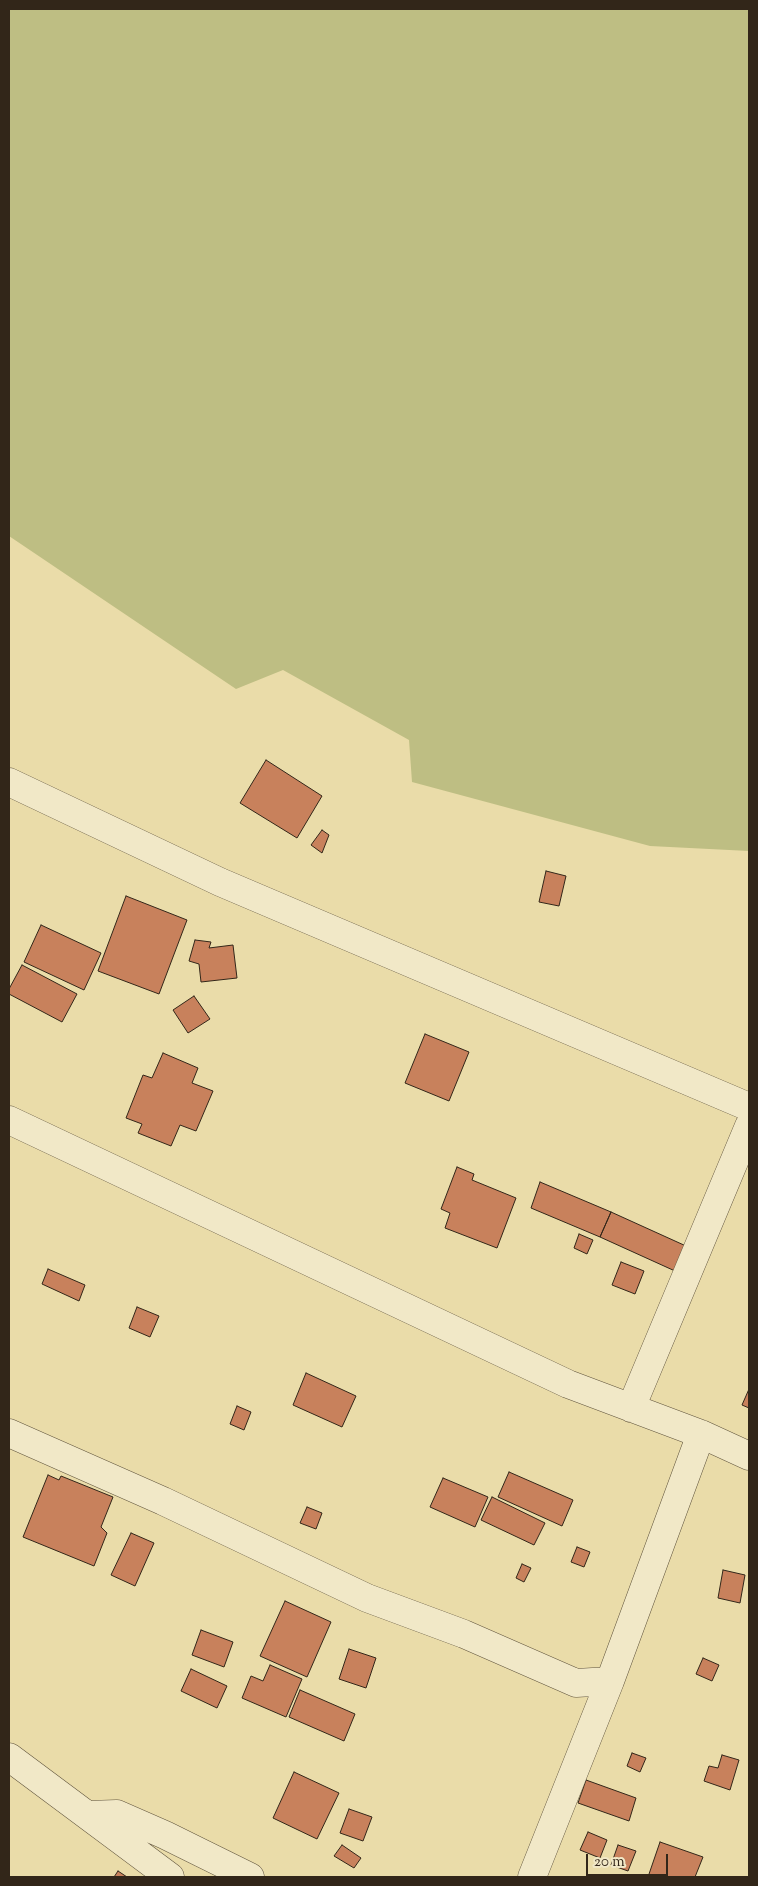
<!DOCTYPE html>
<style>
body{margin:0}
#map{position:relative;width:758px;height:1886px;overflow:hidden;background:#eadca9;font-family:"Sorts Mill Goudy",serif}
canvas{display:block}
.frame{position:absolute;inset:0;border:10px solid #322619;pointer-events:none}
.scale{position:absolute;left:586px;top:1854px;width:82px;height:22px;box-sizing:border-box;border:2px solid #322619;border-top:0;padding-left:6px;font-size:15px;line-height:18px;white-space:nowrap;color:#322619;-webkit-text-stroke:4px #f1e8c7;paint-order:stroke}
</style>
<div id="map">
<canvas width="758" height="1886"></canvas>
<div class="frame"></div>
<div class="scale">20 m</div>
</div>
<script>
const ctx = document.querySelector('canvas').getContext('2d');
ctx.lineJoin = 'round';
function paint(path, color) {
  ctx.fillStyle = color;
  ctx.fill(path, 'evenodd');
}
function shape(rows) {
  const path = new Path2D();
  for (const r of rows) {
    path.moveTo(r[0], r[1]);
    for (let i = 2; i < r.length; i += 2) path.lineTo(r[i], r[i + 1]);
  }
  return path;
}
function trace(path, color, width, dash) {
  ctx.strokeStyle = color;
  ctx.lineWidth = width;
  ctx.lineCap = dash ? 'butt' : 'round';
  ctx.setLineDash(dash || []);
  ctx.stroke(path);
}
paint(shape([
 [9,9,749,9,749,851,650,846,412,782,409,740,283,670,236,689,9,536]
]), '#bebe83');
const building = shape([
 [266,760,322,796,297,838,240,803,266,760],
 [322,830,329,835,322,853,311,845,322,830],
 [546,871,566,876,559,906,539,902,546,871],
 [126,896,187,920,159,994,98,971,126,896],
 [41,925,101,953,84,990,24,962,41,925],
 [195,940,211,942,209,948,233,945,237,978,201,982,199,964,189,961,195,940],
 [22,965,77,994,62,1022,9,994,9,989,22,965],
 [194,996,210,1019,188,1033,173,1010,194,996],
 [425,1034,469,1052,449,1101,405,1083,425,1034],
 [163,1053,198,1068,192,1083,213,1091,196,1131,180,1125,171,1146,138,1133,142,1124,126,1118,143,1075,152,1078,163,1053],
 [457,1167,474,1174,472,1180,516,1198,497,1248,445,1228,450,1213,441,1209,457,1167],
 [540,1182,611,1212,600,1237,531,1208,540,1182],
 [611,1212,686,1246,675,1271,600,1237,611,1212],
 [579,1234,593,1240,587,1254,574,1248,579,1234],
 [621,1262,644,1271,635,1294,612,1285,621,1262],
 [48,1269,85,1285,79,1301,42,1284,48,1269],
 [137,1307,159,1316,150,1337,129,1328,137,1307],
 [306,1373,356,1396,342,1427,293,1405,306,1373],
 [749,1389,749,1408,742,1405,749,1389],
 [237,1406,251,1412,244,1430,230,1424,237,1406],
 [509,1472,573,1500,562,1526,498,1497,509,1472],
 [48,1475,59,1480,61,1476,113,1497,101,1527,107,1533,94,1566,23,1537,48,1475],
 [443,1478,488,1497,475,1527,430,1507,443,1478],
 [492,1497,545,1523,534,1545,481,1520,492,1497],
 [307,1507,322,1513,316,1529,300,1523,307,1507],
 [131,1533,154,1543,135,1586,111,1575,131,1533],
 [577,1547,590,1552,584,1567,571,1562,577,1547],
 [522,1564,531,1568,524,1582,516,1578,522,1564],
 [723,1570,745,1575,740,1603,718,1598,723,1570],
 [285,1601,331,1622,307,1677,260,1656,285,1601],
 [201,1630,233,1642,224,1667,192,1655,201,1630],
 [349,1649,376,1658,366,1688,339,1679,349,1649],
 [703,1658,719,1665,712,1681,696,1674,703,1658],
 [270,1665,302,1679,286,1717,242,1698,251,1676,263,1681,270,1665],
 [191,1669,227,1686,217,1708,181,1691,191,1669],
 [300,1690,355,1714,344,1741,289,1717,300,1690],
 [632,1753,646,1758,640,1772,627,1766,632,1753],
 [722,1755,739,1760,730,1790,704,1781,709,1766,718,1768,722,1755],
 [294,1772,339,1793,317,1839,273,1818,294,1772],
 [586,1780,636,1798,629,1821,578,1803,586,1780],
 [349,1809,372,1817,363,1841,340,1833,349,1809],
 [588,1832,607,1840,600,1858,580,1850,588,1832],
 [660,1842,703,1857,695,1877,648,1877,660,1842],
 [342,1845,361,1858,354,1868,334,1856,342,1845],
 [618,1845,636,1851,628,1871,611,1865,618,1845],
 [118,1871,127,1877,114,1877,118,1871]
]);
paint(building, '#c8815c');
trace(building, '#322619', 1);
const minor = shape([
 [9,782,220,882,749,1107],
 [9,1120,568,1384,701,1434,749,1456],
 [631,1408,749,1126],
 [9,1433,163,1501,367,1598,464,1634,576,1683,610,1681],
 [9,1757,170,1877],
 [87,1815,117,1814,165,1835,250,1877],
 [532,1877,610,1681,701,1434]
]);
trace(minor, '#60543d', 29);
trace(minor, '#f1e8c7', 28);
</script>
